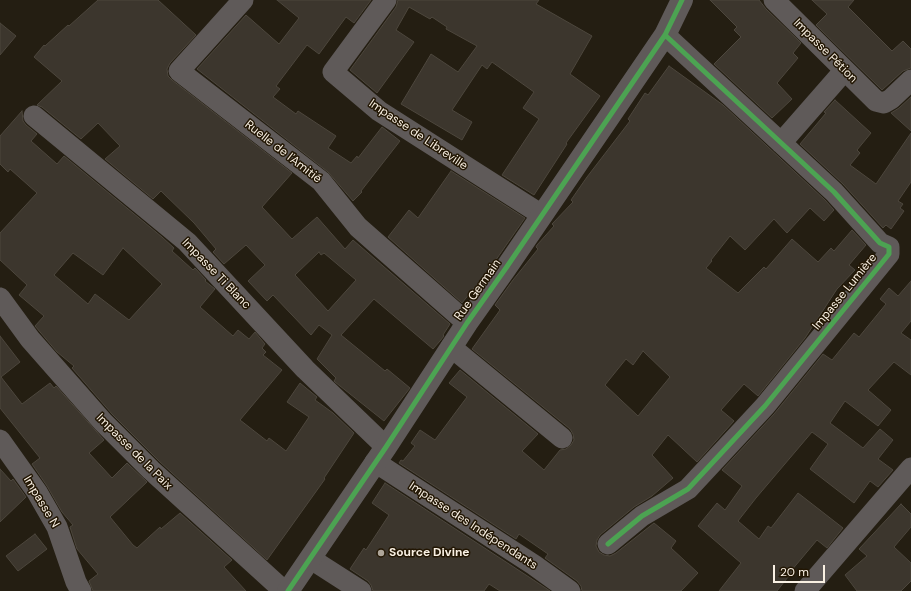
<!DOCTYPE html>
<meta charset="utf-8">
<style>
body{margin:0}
#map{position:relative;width:911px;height:591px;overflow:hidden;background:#241e12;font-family:"DM Sans",sans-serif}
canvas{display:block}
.scale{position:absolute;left:773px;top:565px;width:52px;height:18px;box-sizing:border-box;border:2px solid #f9f0e3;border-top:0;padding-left:5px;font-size:12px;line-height:14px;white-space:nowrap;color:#f9f0e3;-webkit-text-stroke:3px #221603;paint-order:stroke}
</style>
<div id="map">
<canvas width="911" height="591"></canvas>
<div class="scale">20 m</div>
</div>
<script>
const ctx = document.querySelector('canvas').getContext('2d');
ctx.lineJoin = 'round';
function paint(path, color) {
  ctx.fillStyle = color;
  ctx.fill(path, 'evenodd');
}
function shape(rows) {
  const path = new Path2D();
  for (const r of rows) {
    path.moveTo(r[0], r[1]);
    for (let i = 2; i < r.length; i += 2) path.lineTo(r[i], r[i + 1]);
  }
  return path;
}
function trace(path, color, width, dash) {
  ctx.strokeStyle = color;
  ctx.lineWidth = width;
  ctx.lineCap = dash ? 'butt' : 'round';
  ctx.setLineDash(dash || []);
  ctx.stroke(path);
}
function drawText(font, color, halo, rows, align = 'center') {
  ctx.font = font + ' "DM Sans",sans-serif';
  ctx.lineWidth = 3;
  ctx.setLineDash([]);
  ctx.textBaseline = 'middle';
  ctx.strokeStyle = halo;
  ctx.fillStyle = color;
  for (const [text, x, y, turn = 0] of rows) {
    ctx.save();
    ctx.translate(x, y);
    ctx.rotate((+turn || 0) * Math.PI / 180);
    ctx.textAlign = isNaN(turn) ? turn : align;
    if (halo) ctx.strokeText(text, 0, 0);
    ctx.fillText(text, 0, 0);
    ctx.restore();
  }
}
const building = shape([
 [98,0,158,0,196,35,170,63,167,69,168,76,172,80,292,173,262,207,292,239,317,217,345,249,353,240,450,324,443,335,444,336,440,341,433,349,374,299,341,335,385,371,387,369,410,388,384,421,335,382,334,381,336,378,317,359,332,335,319,325,311,335,273,295,267,301,248,281,265,265,246,245,224,264,213,252,216,249,194,223,161,191,153,199,105,159,120,146,98,123,81,139,42,107,37,105,62,81,34,57,44,45,45,46,68,25,69,26,98,0],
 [319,252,321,255,324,253,356,280,328,311,295,275,319,252],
 [277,0,371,0,354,23,346,17,319,54,307,45,276,86,280,89,273,97,296,114,298,111,336,136,328,148,351,163,357,156,358,158,382,127,400,141,361,191,362,192,353,201,328,172,197,69,246,15,279,44,299,18,277,0],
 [398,0,539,0,536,4,592,36,570,74,600,96,566,143,567,144,534,195,502,175,539,119,523,108,534,92,492,62,487,69,482,65,452,110,472,122,462,140,401,104,431,54,458,72,477,46,446,29,447,27,432,17,430,19,409,7,396,30,414,42,377,93,350,70,396,7,398,0],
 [710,0,759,0,766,9,801,43,793,53,798,58,777,83,792,99,772,118,714,64,741,37,734,30,737,27,710,0],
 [812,0,854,0,848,7,892,51,903,41,911,49,911,68,903,71,882,90,816,25,827,14,812,0],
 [0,23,16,36,0,55,0,23],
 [669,66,723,105,825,200,834,210,824,221,810,208,787,233,774,219,745,250,730,236,711,260,712,261,706,268,738,293,764,267,766,269,792,239,818,262,831,248,834,251,852,230,866,245,849,265,855,270,837,289,805,338,758,396,744,384,721,410,734,421,697,462,668,435,652,455,673,478,652,496,634,507,600,535,597,540,596,546,599,552,604,555,610,556,616,553,654,523,676,541,671,548,698,573,681,591,582,591,581,586,577,581,545,558,548,554,519,534,516,539,399,463,401,460,403,461,415,446,411,443,420,430,435,440,467,397,449,383,460,370,538,434,522,451,544,470,560,450,566,449,571,445,574,440,573,434,570,429,472,349,500,310,495,305,513,280,538,249,536,247,537,245,554,226,552,224,573,202,571,200,587,177,630,121,628,119,645,93,648,95,669,66],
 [643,351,670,377,638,416,605,385,626,359,633,365,643,351],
 [911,97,911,131,891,113,899,108,911,97],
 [835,100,871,133,857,150,860,153,850,165,876,184,911,133,911,182,898,201,903,204,900,208,904,211,891,229,886,225,883,228,843,184,800,144,826,113,824,112,835,100],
 [22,111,23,121,26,125,37,134,31,141,57,164,64,156,162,237,174,248,172,251,193,270,195,268,206,280,205,281,215,289,200,307,233,336,238,330,249,339,255,332,265,344,262,348,266,352,263,355,282,370,240,420,267,441,269,438,286,451,309,417,287,402,300,383,317,397,315,400,333,413,354,433,324,478,325,479,267,560,159,461,112,414,72,368,74,366,57,352,35,326,44,316,19,295,27,285,0,260,0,233,37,193,10,169,8,172,0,164,0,136,22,111],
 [123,248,162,284,129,320,95,294,88,304,54,275,73,253,103,275,123,248],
 [451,171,525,218,475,290,474,288,462,303,388,237,409,210,418,218,451,171],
 [911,281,911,321,901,333,911,340,911,375,894,362,868,390,891,410,878,426,845,401,830,423,863,448,880,429,893,440,878,459,893,470,878,487,870,481,854,503,810,469,828,444,812,432,756,498,738,521,759,539,768,526,771,528,798,493,843,528,827,548,817,540,791,571,792,572,777,591,719,591,741,563,698,526,717,503,725,510,742,486,722,470,774,414,823,354,832,360,854,333,859,337,886,304,880,299,889,288,898,296,911,281],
 [0,336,20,362,1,377,22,404,50,383,54,388,56,386,104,440,89,453,112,478,127,463,147,482,110,517,133,545,137,548,160,527,161,529,180,513,232,560,224,567,246,591,93,591,89,581,98,574,77,549,70,527,73,525,62,512,47,486,32,464,40,458,0,408,0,336],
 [0,469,11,481,13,479,26,497,0,522,0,469],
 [385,483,529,577,550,591,500,591,489,584,484,591,373,591,371,585,368,581,350,569,364,548,366,550,389,515,372,503,385,483],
 [901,504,911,514,911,527,894,547,911,563,911,581,901,591,857,591,845,575,867,556,859,549,901,504],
 [35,534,47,549,18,571,6,556,35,534]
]);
paint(building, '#3c362d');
trace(building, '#4d473d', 1);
trace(shape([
 [243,0,179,71,321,181,358,227,467,323],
 [386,0,333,72,379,111,542,215],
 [774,0,876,101,884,103,891,99,911,80],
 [34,116,187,242,305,369,386,447],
 [781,143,844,71],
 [0,298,30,339,103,422,151,470,284,591],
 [451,347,562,438],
 [0,440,37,492,57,527,76,582,81,591],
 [375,462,534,565,570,591],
 [608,544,642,516,688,489,765,406,889,254,889,247,880,243,834,192,665,35],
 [311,559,361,591],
 [805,591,911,468]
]), '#5f5a59', 21);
trace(shape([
 [288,591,386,447,467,323,506,268,665,35,682,0]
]), '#5f5a59', 22);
trace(shape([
 [608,544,642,516,688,489,765,406,889,254,889,247,880,243,834,192,665,35],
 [288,591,386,447,467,323,506,268,665,35,682,0]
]), '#4ca352', 5);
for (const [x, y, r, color] of [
 [381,553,4,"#aea69a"]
]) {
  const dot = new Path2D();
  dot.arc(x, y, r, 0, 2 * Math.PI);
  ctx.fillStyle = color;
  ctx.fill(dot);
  trace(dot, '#221603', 1.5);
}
drawText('12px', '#f9f0e3', '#221603', [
 ["Impasse Pétion",825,51,45],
 ["Impasse de Libreville",418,135,34],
 ["Ruelle de l'Amitié",283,152,38],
 ["Impasse Ti Blanc",216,274,46],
 ["Rue Germain",478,290,-55],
 ["Impasse Lumière",845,292,-51],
 ["Impasse de la Paix",134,452,45],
 ["Impasse N",41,502,59],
 ["Impasse des Indépendants",473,526,33]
]);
drawText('bold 12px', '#f9f0e3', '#221603', [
 ["Source Divine",389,553]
], 'left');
</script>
